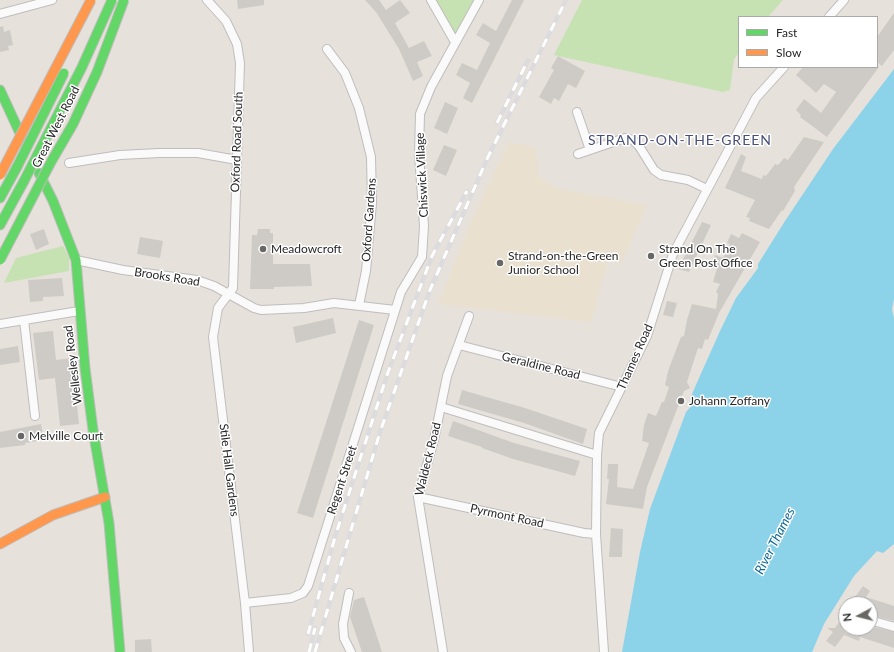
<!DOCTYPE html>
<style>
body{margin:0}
#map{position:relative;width:894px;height:652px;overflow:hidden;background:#e6e1db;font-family:Lato,sans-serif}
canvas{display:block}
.legend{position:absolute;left:738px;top:16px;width:140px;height:52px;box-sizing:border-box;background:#fff;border:1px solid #a9a9a9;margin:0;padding:5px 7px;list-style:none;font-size:12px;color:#272727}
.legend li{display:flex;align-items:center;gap:8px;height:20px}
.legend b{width:20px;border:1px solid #a9a9a9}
.north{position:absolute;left:838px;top:596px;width:40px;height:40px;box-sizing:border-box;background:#fff;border:1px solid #a9a9a9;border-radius:50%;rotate:263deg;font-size:11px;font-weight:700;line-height:16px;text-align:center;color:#272727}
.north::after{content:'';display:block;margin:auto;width:14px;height:18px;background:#6a6866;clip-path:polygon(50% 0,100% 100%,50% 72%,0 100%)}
</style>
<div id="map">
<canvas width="894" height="652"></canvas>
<ul class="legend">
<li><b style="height:5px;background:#63d668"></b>Fast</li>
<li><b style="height:5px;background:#ff974d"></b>Slow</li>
</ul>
<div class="north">N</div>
</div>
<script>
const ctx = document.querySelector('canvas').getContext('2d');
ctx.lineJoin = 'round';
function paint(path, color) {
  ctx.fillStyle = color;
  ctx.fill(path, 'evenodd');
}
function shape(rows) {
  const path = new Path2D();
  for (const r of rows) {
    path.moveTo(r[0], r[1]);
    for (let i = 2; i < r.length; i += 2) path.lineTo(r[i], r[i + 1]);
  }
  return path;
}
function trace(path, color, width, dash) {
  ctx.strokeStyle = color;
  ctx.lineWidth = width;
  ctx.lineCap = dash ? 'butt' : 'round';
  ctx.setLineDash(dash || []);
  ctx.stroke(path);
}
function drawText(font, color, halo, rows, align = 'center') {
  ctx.font = font + ' Lato,sans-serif';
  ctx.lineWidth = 3;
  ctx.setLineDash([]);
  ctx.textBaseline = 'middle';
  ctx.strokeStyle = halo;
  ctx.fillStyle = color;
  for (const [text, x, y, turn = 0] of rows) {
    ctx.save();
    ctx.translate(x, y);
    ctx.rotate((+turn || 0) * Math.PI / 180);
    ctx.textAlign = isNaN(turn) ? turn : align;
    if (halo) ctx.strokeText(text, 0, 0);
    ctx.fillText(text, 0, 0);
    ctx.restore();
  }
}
paint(shape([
 [508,142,536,147,538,176,558,189,647,205,622,263,608,261,591,322,438,304,471,222]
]), '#eae0cf');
paint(shape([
 [433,0,480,0,458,41],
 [582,0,783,0,768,17,739,17,739,53,734,59,730,90,723,92,554,55],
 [63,246,69,257,69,271,4,283,16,258]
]), '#c7e2b2');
paint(shape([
 [894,69,894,299,892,309,894,318,894,544,883,553,877,551,854,576,824,624,812,652,622,652,640,552,650,509,686,412,692,405,690,399,695,387,720,331,736,298,758,268,758,264,785,221,833,149]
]), '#8cd3ea');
paint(shape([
 [237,0,264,0,264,5,238,9],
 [365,0,379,0,386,10,400,0,410,13,395,23,409,48,424,41,432,56,417,62,423,76,413,81,399,49,376,12],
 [512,0,524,0,472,103,463,98,470,83,456,75,462,63,477,70,490,43,476,35,483,23,496,31],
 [894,13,894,50,882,66,877,62,877,37],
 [3,26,4,32,10,30,13,45,8,46,9,50,0,52,0,27],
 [558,56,585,71,576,88,568,84,559,101,554,98,551,104,539,97,554,70,551,68],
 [803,67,879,67,827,137,800,117,801,115,796,110,804,99,821,113,836,92,824,84,816,93,796,75],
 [445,102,458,108,447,134,434,128],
 [804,137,824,142,794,187,795,191,783,211,782,210,769,229,749,221,750,218,746,217,755,200,725,188,741,154,746,157,741,171,762,179,763,175,766,176,775,164,778,165,784,158,788,160],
 [444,145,457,150,446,176,433,170],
 [702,222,711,225,689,272,678,269],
 [44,229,49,244,36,250,30,234],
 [258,229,270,229,270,233,273,233,273,264,310,264,312,286,274,287,274,289,250,289,252,235,257,235],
 [742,233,760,242,719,313,708,340,705,339,702,349,698,348,687,382,690,388,684,391,647,487,643,509,606,504,609,479,607,479,608,464,618,464,617,487,633,489,649,443,642,441,644,425,648,413,656,416,662,402,664,402,669,387,665,385,668,371,681,337,684,336,687,320,692,304,716,309,718,294,716,292,720,284,713,282,717,268,711,265,715,255,723,258,730,244,727,243,731,234,739,238],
 [140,237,163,241,160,258,137,254],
 [62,278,64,296,43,297,43,301,30,302,28,280],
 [667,301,677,303,673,317,663,315],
 [333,318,336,333,296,343,293,327],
 [359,320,374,325,313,518,297,513],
 [53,331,56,360,72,358,79,424,60,426,55,378,39,380,33,333],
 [18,346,20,362,0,365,0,349],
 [462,390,525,408,587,429,583,444,524,423,458,404],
 [453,421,514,443,580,461,575,476,513,459,482,448,482,447,448,436],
 [41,424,44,440,25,443,25,445,0,448,0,432],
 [611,528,623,529,622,557,609,557],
 [863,586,870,591,866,597,894,606,894,621,870,615,870,604,850,604],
 [364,597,382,652,362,652,350,617,354,600],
 [846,612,846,628,870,628,870,626,894,632,894,648,860,637,859,641,844,635,835,647,826,641,833,632,827,628,835,628],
 [151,639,152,652,135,652,135,640]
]), '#cecbc7');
const street = shape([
 [207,0,226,21,237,44,240,63,233,288,218,308,213,337,245,603,249,652],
 [431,0,455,42],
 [0,14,52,0],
 [829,17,844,0],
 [327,49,345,73,359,108,371,157,372,203,366,271,359,305],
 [577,112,590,150,625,138,633,140,639,146,654,170,661,175,688,180,707,189],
 [578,154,590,150],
 [69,163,120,155,159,153,198,153,237,160],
 [76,260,123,270,197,280,214,286,254,308,261,310,304,308,334,303,395,310],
 [24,320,35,416],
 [0,324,79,311],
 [459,345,622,387],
 [441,407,597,455],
 [418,497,584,533,596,534],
 [349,593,343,624,344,638,351,652],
 [245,603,291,598,303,593,308,586,401,292,422,257,424,226,419,154,420,114,431,87,479,0],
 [870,620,894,627],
 [443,652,418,497,434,440,447,376,469,316],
 [604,652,596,534,597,455,599,433,647,336,673,254,756,98,784,67]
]);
const fast = shape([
 [0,90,24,142],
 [39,173,53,201,76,260,85,368,93,430,109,523,120,652],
 [0,198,17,167],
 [0,225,24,181]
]);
const slow = shape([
 [0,544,53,515,105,497]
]);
trace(street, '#bfbdbd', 10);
trace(fast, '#bfbdbd', 11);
trace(slow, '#bfbdbd', 11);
trace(street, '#fbfafa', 8);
trace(fast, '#63d668', 9);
trace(slow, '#ff974d', 9);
const rail = shape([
 [497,123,528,60],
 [308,634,335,537,387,375,432,256,467,191],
 [309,652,315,628],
 [315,652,380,432,430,290,487,159,566,0]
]);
trace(rail, '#dcdbdd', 4.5);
trace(rail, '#fff', 3, [9]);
const fastBridge = shape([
 [17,167,64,73],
 [24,181,82,67,112,0],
 [0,260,51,162,73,124,97,72,124,0]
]);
const slowBridge = shape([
 [0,175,91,0]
]);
trace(fastBridge, '#bfbdbb', 11, []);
trace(slowBridge, '#bfbdbb', 11, []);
trace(fastBridge, '#63d668', 9);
trace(slowBridge, '#ff974d', 9);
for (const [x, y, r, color] of [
 [263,249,4,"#6a6866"],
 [651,256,4,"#6a6866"],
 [500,263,4,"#6a6866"],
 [681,401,4,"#6a6866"],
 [21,436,4,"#6a6866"]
]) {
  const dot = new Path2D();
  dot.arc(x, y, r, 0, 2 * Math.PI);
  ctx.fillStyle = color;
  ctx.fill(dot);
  trace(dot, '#fff', 1.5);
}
drawText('12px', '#272727', '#fff', [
 ["Great West Road",56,127,-63],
 ["Oxford Road South",237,142,-88],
 ["Chiswick Village",422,175,-93],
 ["Oxford Gardens",369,220,-86],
 ["Brooks Road",167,277,9],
 ["Thames Road",635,357,-66],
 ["Wellesley Road",73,365,-97],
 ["Geraldine Road",541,366,14],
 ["Waldeck Road",428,459,-76],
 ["Stile Hall Gardens",229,470,83],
 ["Regent Street",342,480,-72],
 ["Pyrmont Road",507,516,12]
]);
drawText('12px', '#272727', '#fff', [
 ["Meadowcroft",271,249],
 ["Strand On The",659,249],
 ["Green Post Office",659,263],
 ["Strand-on-the-Green",508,256],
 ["Junior School",508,270],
 ["Johann Zoffany",689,401],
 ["Melville Court",29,436]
], 'left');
drawText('italic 13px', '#096898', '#fff', [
 ["River Thames",775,541,-63]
]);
ctx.letterSpacing = '1px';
drawText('14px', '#475078', '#fff', [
 ["STRAND-ON-THE-GREEN",680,140]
]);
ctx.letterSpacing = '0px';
</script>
